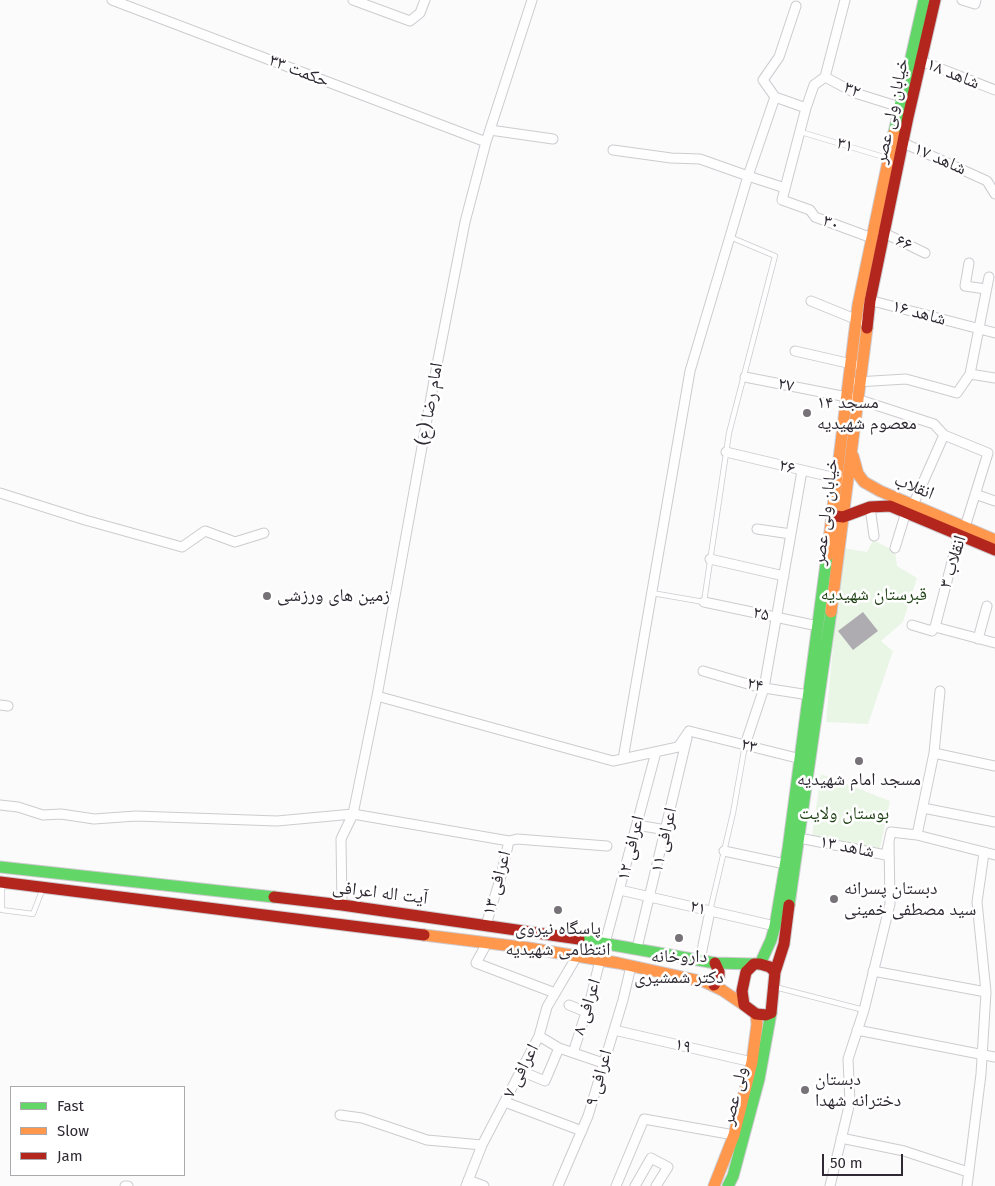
<!DOCTYPE html>
<meta charset="utf-8">
<style>
body{margin:0}
#map{position:relative;width:995px;height:1186px;overflow:hidden;background:#fbfbfb;font-family:"Fira Sans",sans-serif}
canvas{display:block}
.legend{position:absolute;left:10px;top:1086px;width:175px;height:90px;box-sizing:border-box;background:#fff;border:1px solid #aba9ad;margin:0;padding:6px 9px;list-style:none;font-size:15px;color:#2e2932}
.legend li{display:flex;align-items:center;gap:10px;height:25px}
.legend b{width:25px;border:1px solid #aba9ad}
.scale{position:absolute;left:822px;top:1154px;width:81px;height:22px;box-sizing:border-box;border:2px solid #2e2932;border-top:0;padding-left:6px;font-size:15px;line-height:18px;white-space:nowrap;color:#2e2932;-webkit-text-stroke:4px #fff;paint-order:stroke}
</style>
<div id="map">
<canvas width="995" height="1186"></canvas>
<ul class="legend">
<li><b style="height:6px;background:#63d668"></b>Fast</li>
<li><b style="height:6px;background:#ff974d"></b>Slow</li>
<li><b style="height:6px;background:#b3261e"></b>Jam</li>
</ul>
<div class="scale">50 m</div>
</div>
<script>
const ctx = document.querySelector('canvas').getContext('2d');
ctx.lineJoin = 'round';
function paint(path, color) {
  ctx.fillStyle = color;
  ctx.fill(path, 'evenodd');
}
function shape(rows) {
  const path = new Path2D();
  for (const r of rows) {
    path.moveTo(r[0], r[1]);
    for (let i = 2; i < r.length; i += 2) path.lineTo(r[i], r[i + 1]);
  }
  return path;
}
function trace(path, color, width, dash) {
  ctx.strokeStyle = color;
  ctx.lineWidth = width;
  ctx.lineCap = dash ? 'butt' : 'round';
  ctx.setLineDash(dash || []);
  ctx.stroke(path);
}
function drawText(font, color, halo, rows, align = 'center') {
  ctx.font = font + ' "Fira Sans","Noto Naskh Arabic",sans-serif';
  ctx.lineWidth = 5;
  ctx.setLineDash([]);
  ctx.textBaseline = 'middle';
  ctx.strokeStyle = halo;
  ctx.fillStyle = color;
  for (const [text, x, y, turn = 0] of rows) {
    ctx.save();
    ctx.translate(x, y);
    ctx.rotate((+turn || 0) * Math.PI / 180);
    ctx.textAlign = isNaN(turn) ? turn : align;
    if (halo) ctx.strokeText(text, 0, 0);
    ctx.fillText(text, 0, 0);
    ctx.restore();
  }
}
paint(shape([
 [873,540,895,551,897,566,917,578,903,622,881,641,893,651,868,724,826,722,842,548,867,552],
 [821,774,890,801,880,848,812,836]
]), '#e9f6e5');
paint(shape([
 [863,612,878,631,853,650,838,631]
]), '#aeacb0');
const lane = shape([
 [801,132,887,158],
 [652,593,704,602,729,433,775,256,730,237],
 [2,884,2,910,33,914,43,888],
 [710,911,733,813,745,745],
 [775,987,864,1010]
]);
const street = shape([
 [112,0,486,142],
 [353,0,410,21,420,13,425,0],
 [845,0,825,77,814,85,806,108,782,200,810,210,815,217,872,238,884,233,925,253],
 [962,0,975,4,976,0],
 [916,59,995,90],
 [825,77,855,93,903,108],
 [775,97,763,80,779,57,796,6],
 [490,130,553,139],
 [899,141,987,181,995,194],
 [613,150,671,158,700,159,748,176,775,97,806,108],
 [969,263,965,286,986,289],
 [865,299,995,333],
 [811,301,860,321],
 [795,351,856,365],
 [970,374,989,277],
 [745,377,857,399,934,424,944,435,988,453,965,527,959,535,935,627],
 [856,382,906,379,957,393,970,374,995,378],
 [726,452,840,479],
 [0,493,85,520,182,547,205,531,235,542,264,533],
 [975,494,995,501],
 [870,507,874,536],
 [757,529,791,534],
 [895,548,906,512,913,505,944,435],
 [710,559,784,576],
 [704,602,818,626],
 [912,625,932,631,935,627,995,643],
 [978,639,987,606],
 [703,671,758,687,809,695],
 [940,691,934,753,917,835,995,855],
 [377,696,613,761,678,747,689,731],
 [0,705,8,706],
 [689,731,805,760],
 [745,745,764,688,802,471],
 [934,753,995,766],
 [623,759,690,371,748,176,785,188],
 [0,805,18,807,43,815,61,814,94,819,136,816,277,821,353,814,509,841,517,839,607,846],
 [923,808,995,822],
 [637,825,666,830],
 [794,837,886,855,891,832,917,835],
 [724,851,785,864],
 [620,890,775,926],
 [342,905,341,839,353,814,377,696,435,375,465,222,486,142,532,0],
 [486,925,501,876,509,841],
 [487,943,476,963,555,993],
 [605,943,656,752],
 [637,948,687,738],
 [700,960,710,911],
 [873,971,986,992],
 [569,1005,586,1012],
 [614,1030,752,1062],
 [857,1030,995,1057],
 [539,1036,559,1048,603,1063],
 [573,1053,591,997,600,960],
 [521,1071,545,1081,559,1048],
 [505,1102,582,1131],
 [340,1115,362,1118,427,1140,482,1145],
 [841,1138,904,1151,968,1172],
 [468,1180,484,1186],
 [125,1186,128,1186],
 [466,1186,482,1145,539,1036,547,1007,577,956],
 [558,1186,588,1116,623,1000,631,966],
 [616,1186,644,1119,734,1135],
 [635,1186,651,1158,668,1167,656,1186],
 [830,1186,850,1102,848,1059,864,1010,890,904,889,841],
 [967,1186,981,1074,986,992,977,902,984,853]
]);
const fast = shape([
 [894,133,924,0],
 [0,867,274,897],
 [789,905,831,612],
 [579,939,715,963,754,964],
 [760,964,771,940,775,926,788,849,827,556],
 [728,1186,733,1176,759,1079,771,1013]
]);
const slow = shape([
 [853,456,858,474,864,482,880,491,995,540],
 [827,556,858,305,894,133],
 [831,612,867,328],
 [424,935,529,948,618,963,705,982,722,990,744,1005],
 [714,1186,734,1135,752,1062,757,1024,756,1014]
]);
const jam = shape([
 [867,328,870,301,908,117,935,0],
 [836,516,843,517,870,507,890,506,995,550],
 [0,882,424,935],
 [274,897,342,905,579,939],
 [775,972,770,967,760,964,754,964,746,972,742,991,744,1005,756,1014,766,1015,771,1013,775,972,784,944,789,905],
 [714,985,719,977,719,972,715,963]
]);
trace(lane, '#cecbd0', 6);
trace(street, '#cecbd0', 11);
trace(fast, '#cecbd0', 13);
trace(slow, '#cecbd0', 13);
trace(jam, '#cecbd0', 13);
trace(lane, '#fefefe', 4.5);
trace(street, '#fefefe', 9);
trace(fast, '#63d668', 11);
trace(slow, '#ff974d', 11);
trace(jam, '#b3261e', 11);
for (const [x, y, r, color] of [
 [807,413,5,"#767278"],
 [267,596,5,"#767278"],
 [859,761,5,"#767278"],
 [834,899,5,"#767278"],
 [558,910,5,"#767278"],
 [679,938,5,"#767278"],
 [805,1090,5,"#767278"]
]) {
  const dot = new Path2D();
  dot.arc(x, y, r, 0, 2 * Math.PI);
  ctx.fillStyle = color;
  ctx.fill(dot);
  trace(dot, '#fff', 2);
}
drawText('18px', '#2e2932', '#fff', [
 ["حکمت ۳۳",299,71,21],
 ["شاهد ۱۸",953,74,22],
 ["۳۲",852,90,24],
 ["خیابان ولی عصر",892,111,-78],
 ["۳۱",845,145,17],
 ["شاهد ۱۷",940,159,24],
 ["۳۰",831,223,20],
 ["۶۶",904,243,25],
 ["شاهد ۱۶",919,313,15],
 ["۲۷",786,385,11],
 ["امام رضا (ع)",430,404,-80],
 ["۲۶",787,467,14],
 ["انقلاب",914,487,22],
 ["خیابان ولی عصر",826,512,-83],
 ["انقلاب ۳",953,562,-73],
 ["۲۵",761,614,12],
 ["۲۴",755,685,13],
 ["۲۳",749,746,14],
 ["اعرافی ۱۱",664,840,-77],
 ["شاهد ۱۳",847,847,11],
 ["اعرافی ۱۲",631,848,-76],
 ["اعرافی ۱۳",497,883,-75],
 ["آیت اله اعرافی",380,893,7],
 ["۲۱",698,908,13],
 ["اعرافی ۸",587,1007,-73],
 ["۱۹",683,1046,13],
 ["اعرافی ۷",521,1071,-63],
 ["اعرافی ۹",599,1078,-74],
 ["ولی عصر",735,1096,-76]
]);
drawText('18px', '#2e2932', '#fff', [
 ["مسجد ۱۴",817,403],
 ["معصوم شهیدیه",817,424],
 ["زمین های ورزشی",277,596],
 ["مسجد امام شهیدیه",859,780,"center"],
 ["دبستان پسرانه",844,889],
 ["سید مصطفی خمینی",844,910],
 ["پاسگاه نیروی",558,929,"center"],
 ["انتظامی شهیدیه",558,950,"center"],
 ["داروخانه",679,957,"center"],
 ["دکتر شمشیری",679,978,"center"],
 ["دبستان",815,1080],
 ["دخترانه شهدا",815,1101]
], 'left');
drawText('18px', '#204216', '#fff', [
 ["قبرستان شهیدیه",874,595],
 ["بوستان ولایت",844,814]
]);
</script>
